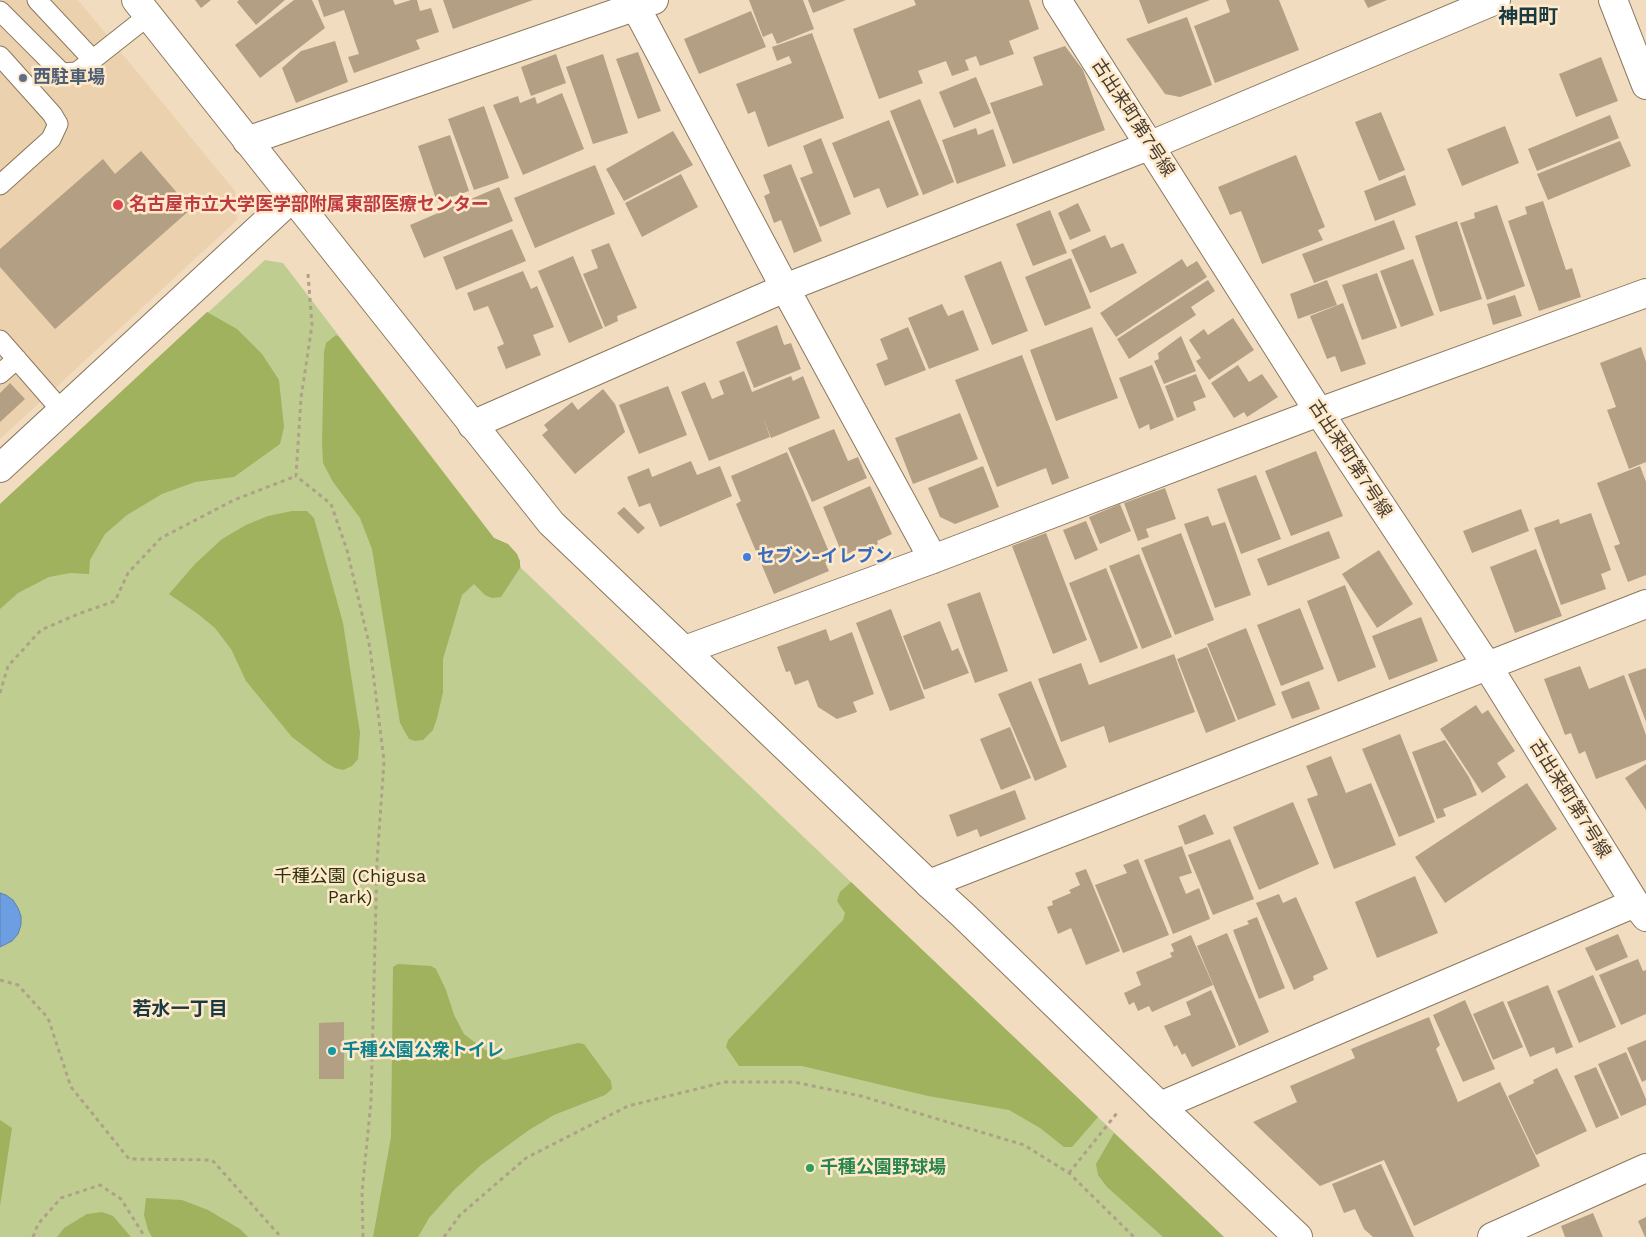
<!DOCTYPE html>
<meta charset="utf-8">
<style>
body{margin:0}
canvas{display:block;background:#f1dcbf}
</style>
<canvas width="1646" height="1237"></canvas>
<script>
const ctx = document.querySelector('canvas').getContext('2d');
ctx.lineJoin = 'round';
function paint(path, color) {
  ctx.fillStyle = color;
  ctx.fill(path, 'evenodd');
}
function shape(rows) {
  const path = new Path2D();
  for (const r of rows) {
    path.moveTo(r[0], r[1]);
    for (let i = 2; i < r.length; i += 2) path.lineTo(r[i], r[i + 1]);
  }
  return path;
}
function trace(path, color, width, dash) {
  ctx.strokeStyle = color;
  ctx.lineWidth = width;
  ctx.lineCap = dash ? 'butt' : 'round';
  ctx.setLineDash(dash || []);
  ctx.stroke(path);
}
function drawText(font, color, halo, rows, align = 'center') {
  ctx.font = font + ' "Work Sans","Noto Sans JP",sans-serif';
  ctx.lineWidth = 5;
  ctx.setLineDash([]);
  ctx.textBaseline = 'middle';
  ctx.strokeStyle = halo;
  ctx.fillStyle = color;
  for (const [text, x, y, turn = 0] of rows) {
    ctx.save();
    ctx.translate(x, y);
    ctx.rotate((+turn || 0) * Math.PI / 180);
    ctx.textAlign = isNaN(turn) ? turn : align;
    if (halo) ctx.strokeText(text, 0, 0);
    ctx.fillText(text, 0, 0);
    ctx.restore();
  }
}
paint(shape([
 [0,0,78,0,235,191,237,220,0,439]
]), '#ebd1ad');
paint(shape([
 [265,260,283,263,494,538,508,544,517,554,521,568,1224,1237,0,1237,0,504]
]), '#bfce90');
paint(shape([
 [207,312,237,329,262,354,279,380,284,427,280,444,234,477,195,482,162,494,127,515,105,534,90,560,89,574,70,573,49,577,18,593,0,609,0,504],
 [336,335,339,337,494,538,508,544,517,554,520,561,520,568,501,597,492,598,485,595,474,584,462,595,443,659,443,692,437,718,433,730,423,740,415,741,409,739,400,723,372,549,360,518,333,482,323,463,322,442,324,352,326,343],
 [292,511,307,511,314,518,343,623,360,733,358,759,352,766,343,770,335,768,325,762,292,737,246,681,231,649,215,628,198,614,169,594,195,564,222,539,246,525,268,516],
 [851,882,1098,1117,1072,1147,1064,1147,1040,1128,1009,1110,928,1096,802,1066,739,1066,726,1047,728,1040,843,920,845,913,837,901,840,892],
 [398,964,431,966,436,969,446,990,454,1015,464,1034,482,1048,504,1060,578,1043,584,1044,611,1081,612,1089,605,1095,554,1115,529,1130,481,1165,455,1189,429,1218,418,1237,373,1237,391,1137,393,967],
 [0,1120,12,1128,0,1206],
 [1114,1133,1224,1237,1163,1237,1107,1187,1098,1175,1096,1164],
 [146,1198,182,1200,208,1210,240,1229,248,1237,152,1237,148,1230,144,1215],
 [102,1212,113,1216,131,1237,57,1237,64,1228,87,1214]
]), '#a0b25d');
const water = shape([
 [0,893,6,895,13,900,18,908,21,916,21,925,18,934,12,941,0,947,0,893]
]);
paint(water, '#6d9ee2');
trace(water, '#6180ac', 1);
paint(shape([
 [195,0,211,0,201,8],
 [239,0,285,0,256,25,237,2],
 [294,0,312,0,325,28,260,78,235,45],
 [318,0,393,0,395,5,411,0,417,0,420,11,431,8,439,32,416,40,420,49,354,73,348,57,359,54,344,10,324,17],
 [443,0,533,0,453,29],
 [749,0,803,0,814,29,777,44,772,33,763,37],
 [808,0,846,0,813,13],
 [914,0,1029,0,1039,29,1009,41,1014,54,980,66,976,56,965,60,969,70,952,76,946,61,918,71,923,83,879,99,853,29,916,5],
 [1139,0,1210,0,1148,24],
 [1226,0,1279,0,1299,50,1215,83,1194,26,1230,12],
 [1364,0,1387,0,1368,8],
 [751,11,766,47,699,74,684,39],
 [1187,17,1212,85,1180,97,1165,94,1126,39],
 [812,33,844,118,768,147,755,111,748,114,736,84,792,63,789,56,777,61,772,47],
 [335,41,348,82,296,103,282,68,301,51],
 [1065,46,1083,70,1105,130,1013,164,990,103,1043,85,1033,57],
 [638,52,661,111,638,119,616,59],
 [556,54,566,83,531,96,521,67],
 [603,54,628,133,593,144,566,67],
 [1601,57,1618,101,1576,117,1559,74],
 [976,77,991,113,954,128,939,92],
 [562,93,584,149,523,175,493,105,518,96,520,103,535,97,537,104],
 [920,99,954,182,923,195,890,111],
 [484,106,509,178,474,190,448,119],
 [1381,112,1405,170,1379,181,1355,122],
 [1610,115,1619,138,1537,171,1528,149],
 [889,120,919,195,887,208,879,188,854,198,832,143],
 [1505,126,1519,163,1462,186,1447,149],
 [976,128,978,135,993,129,1006,166,957,184,942,140],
 [673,131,693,165,624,201,606,169],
 [450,135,469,191,437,202,418,146],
 [821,138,851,214,820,227,800,178,813,173,803,146],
 [1620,141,1631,166,1548,200,1537,174],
 [141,151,191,209,55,329,0,267,0,249,103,159,115,174],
 [1296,155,1325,227,1318,230,1323,240,1262,264,1241,211,1230,215,1218,187],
 [791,164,822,241,794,253,781,220,774,223,764,196,770,193,763,175],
 [595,165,615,214,535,248,514,198],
 [681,174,698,207,642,237,625,203],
 [1405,175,1416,205,1375,221,1364,191],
 [499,187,513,221,424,258,410,225],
 [1543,201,1566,270,1572,268,1581,297,1539,311,1508,221,1527,214,1525,207],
 [1078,203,1091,231,1070,240,1058,213],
 [1497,205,1525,286,1487,300,1460,223,1475,218,1474,213],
 [1050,210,1067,253,1033,266,1016,224],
 [1394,220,1405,249,1314,283,1302,254],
 [1457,221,1482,299,1440,312,1415,236],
 [512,229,526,261,456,290,443,257],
 [1105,235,1111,248,1123,243,1137,273,1090,293,1071,250],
 [609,243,637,308,617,316,618,321,605,327,583,274,598,268,591,250],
 [573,256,603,328,569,343,538,271],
 [1071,258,1091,308,1045,326,1025,277],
 [1182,259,1187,267,1197,261,1207,277,1116,337,1100,313],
 [1413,259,1434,315,1401,327,1380,271],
 [1001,261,1028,331,992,345,964,276],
 [523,271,531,289,537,286,554,327,533,335,541,355,506,369,497,347,504,344,488,306,474,311,467,293],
 [1377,273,1397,328,1362,340,1342,285],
 [1208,280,1215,291,1191,307,1196,315,1129,359,1117,339],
 [1327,280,1337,305,1298,319,1290,294],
 [1515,295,1522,316,1493,325,1487,304],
 [1343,303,1366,364,1341,372,1335,356,1327,359,1310,316],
 [942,304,948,316,963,310,979,350,929,369,908,318],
 [1233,318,1254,350,1209,380,1196,361,1201,358,1189,340,1204,329,1208,335],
 [777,325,784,345,791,343,801,369,754,388,736,342],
 [908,327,926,370,885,386,876,364,888,359,880,339],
 [1092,327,1118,398,1056,421,1030,350],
 [1181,336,1196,371,1164,384,1154,361,1159,359,1158,353],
 [1641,347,1646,362,1646,462,1629,469,1607,410,1616,407,1600,363],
 [1022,355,1069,478,1052,485,1046,468,997,487,955,380],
 [1152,365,1174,420,1150,430,1149,424,1139,429,1119,378],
 [1238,365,1249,382,1262,374,1278,397,1247,417,1244,412,1234,418,1211,383],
 [744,371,752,392,791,376,793,381,803,376,820,418,771,438,763,417,770,437,709,461,681,392,705,382,712,399,724,394,719,381],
 [1196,374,1206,397,1193,402,1196,410,1177,418,1165,386],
 [10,383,25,399,0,422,0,393],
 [668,386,687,435,639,454,619,405],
 [603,389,615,404,625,432,575,474,542,435,548,430,544,425,572,402,578,410],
 [960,413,978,459,913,484,895,438],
 [834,429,848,461,858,457,867,478,812,502,788,448],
 [1316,451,1343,516,1291,536,1265,471],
 [787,452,832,559,825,562,829,571,774,594,736,504,741,501,731,476],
 [691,461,697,475,720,466,732,496,660,527,650,503,639,507,627,477,649,468,652,477],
 [983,466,999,507,955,524,940,517,928,488],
 [1640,466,1646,482,1646,575,1628,582,1614,546,1620,544,1597,483],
 [1256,475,1281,539,1241,554,1217,489],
 [870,486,892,534,877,541,878,544,859,552,858,549,843,556,823,507],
 [1165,488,1176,519,1146,529,1149,537,1138,541,1124,503],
 [1120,504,1131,531,1100,544,1089,517],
 [624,507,645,528,638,534,617,513],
 [1521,509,1529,531,1472,553,1463,531],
 [1591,513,1611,570,1601,574,1606,589,1561,605,1534,528,1559,519,1560,524],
 [1208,516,1212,526,1225,522,1251,595,1215,608,1184,524],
 [1086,521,1098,550,1075,560,1063,530],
 [1329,531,1340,558,1268,586,1257,559],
 [1046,533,1087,640,1053,654,1012,546],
 [1181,533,1214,620,1175,635,1141,548],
 [1536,549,1562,616,1515,633,1490,567],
 [1379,550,1413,604,1377,628,1342,574],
 [1139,554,1172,637,1142,649,1109,566],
 [1106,568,1138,648,1100,663,1069,583],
 [1345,585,1376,667,1338,682,1307,601],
 [980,592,1008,671,975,683,947,604],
 [1300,608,1324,669,1281,686,1257,625],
 [891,609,925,698,890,711,856,623],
 [1421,617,1438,661,1389,680,1372,636],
 [940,621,952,651,958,648,969,673,924,690,903,636],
 [1246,628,1276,705,1238,720,1207,644],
 [826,629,830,641,852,632,874,694,853,702,857,712,837,719,818,707,808,680,795,685,790,671,786,672,777,647],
 [1207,647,1236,721,1206,733,1177,659],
 [1174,654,1195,712,1109,743,1104,726,1061,742,1038,679,1081,663,1089,685],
 [1580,666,1589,689,1624,675,1646,735,1646,760,1596,779,1585,751,1579,754,1571,733,1565,735,1544,679],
 [1646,668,1646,722,1628,674],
 [1031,681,1067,767,1035,781,998,694],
 [1309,681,1320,709,1292,719,1281,692],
 [1476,705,1482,714,1488,710,1515,751,1497,763,1506,777,1482,793,1440,729],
 [1010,727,1031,778,1001,790,980,739],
 [1400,734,1435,822,1399,837,1362,749],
 [1445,740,1469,777,1477,795,1443,809,1446,816,1437,819,1412,752],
 [1331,756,1346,793,1371,783,1396,845,1334,869,1307,799,1318,795,1306,766],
 [1646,764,1646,810,1625,778],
 [1527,783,1557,829,1445,903,1415,857],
 [1015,790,1026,819,980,837,977,829,957,837,949,815],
 [1293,802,1319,864,1259,890,1233,827],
 [1205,814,1214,834,1185,845,1178,826],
 [1230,839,1254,899,1213,915,1188,855],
 [1182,846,1192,873,1179,877,1186,894,1199,888,1210,919,1173,934,1144,860],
 [1138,859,1169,935,1123,953,1095,885,1127,873,1123,865],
 [1086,869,1120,951,1086,965,1071,928,1058,934,1047,907,1053,905,1052,901,1071,893,1069,890,1080,885,1075,873],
 [1415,876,1438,933,1377,958,1355,902],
 [1279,894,1283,903,1296,897,1328,969,1313,976,1314,980,1294,990,1256,903],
 [1257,917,1285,988,1259,999,1233,930,1249,924,1247,921],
 [1227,933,1269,1032,1239,1046,1197,946],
 [1618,934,1628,957,1596,971,1585,948],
 [1191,935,1213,985,1152,1012,1149,1006,1138,1011,1134,1002,1129,1005,1124,993,1141,985,1136,972,1172,957,1170,953,1174,951,1171,944],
 [1638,959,1643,971,1646,970,1646,1014,1621,1025,1599,975],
 [1593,975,1616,1027,1579,1043,1557,991],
 [1548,985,1573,1047,1556,1054,1554,1047,1530,1057,1507,1002],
 [1211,990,1236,1047,1192,1067,1185,1053,1182,1055,1177,1045,1174,1047,1164,1026,1191,1015,1186,1002],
 [1465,1000,1495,1069,1463,1082,1433,1015],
 [1503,1001,1523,1047,1493,1060,1473,1014],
 [1429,1017,1440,1045,1436,1049,1458,1102,1500,1082,1540,1166,1414,1226,1384,1160,1320,1186,1253,1122,1297,1102,1290,1086,1355,1058,1351,1049],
 [344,1022,344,1079,319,1079,319,1023],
 [1646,1040,1646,1080,1642,1082,1627,1048],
 [1626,1052,1646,1099,1646,1105,1621,1116,1598,1064],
 [1596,1067,1619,1118,1596,1128,1574,1076],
 [1557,1068,1587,1131,1536,1155,1508,1096,1534,1083,1533,1080],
 [1381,1164,1414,1237,1373,1237,1364,1229,1355,1209,1344,1213,1332,1184],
 [1593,1213,1603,1237,1565,1237,1561,1226],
 [1646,1217,1646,1237,1645,1237,1638,1221]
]), '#b39f83');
const service = shape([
 [37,0,93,60],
 [0,11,62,73,77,72,148,16],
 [0,56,52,114,58,124,51,139,0,185],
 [0,340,62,411],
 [0,374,17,359]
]);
const minor = shape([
 [632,0,785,288,933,559],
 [1057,0,1319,412,1488,667,1635,903,1646,917],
 [1613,0,1646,85],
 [247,141,654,0],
 [472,425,785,288,1151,145,1496,0],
 [0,468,292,198],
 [685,650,933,559,1319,412,1646,293],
 [929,884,1646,604],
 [1160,1106,1635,903],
 [1492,1237,1646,1168]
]);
const tertiary = shape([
 [136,0,551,523,929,884,963,915,1160,1106,1298,1237]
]);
trace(service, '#8b785d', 21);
trace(minor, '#8b785d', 30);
trace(tertiary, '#8b785d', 30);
trace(shape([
 [308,274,312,325,301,398,296,476,331,504,347,550,370,648,384,761,377,862,371,1102,362,1192,363,1237],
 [0,693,8,666,41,630,78,614,115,601,128,573,161,538,234,500,296,476],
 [0,980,18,985,48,1018,71,1087,129,1159,212,1160,281,1237],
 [1069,1173,1117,1113],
 [33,1237,38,1224,61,1198,100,1185,121,1199,145,1237],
 [444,1237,460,1215,526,1158,628,1106,725,1082,794,1082,861,1096,1024,1145,1069,1173,1134,1237]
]), '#b0a089', 3, [4, 4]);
trace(service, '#fff', 19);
trace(minor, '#fff', 28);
trace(tertiary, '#fff', 28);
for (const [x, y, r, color] of [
 [23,78,5,"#5c6f8a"],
 [118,205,6,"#e0444e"],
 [747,557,5,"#3f7fe0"],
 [332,1051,5,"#0f9aa8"],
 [810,1168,5,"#2e9e5b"]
]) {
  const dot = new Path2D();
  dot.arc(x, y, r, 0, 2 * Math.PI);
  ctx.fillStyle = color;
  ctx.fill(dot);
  trace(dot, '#ffe9cb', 2);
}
drawText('bold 18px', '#4e5e75', '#ffe9cb', [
 ["西駐車場",33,78]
], 'left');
drawText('18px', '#443b2f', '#ffe9cb', [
 ["古出来町第7号線",1133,118,57],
 ["古出来町第7号線",1350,459,57],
 ["古出来町第7号線",1570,799,58]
]);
drawText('bold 18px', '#be3a42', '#ffe9cb', [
 ["名古屋市立大学医学部附属東部医療センター",129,205]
], 'left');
drawText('bold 18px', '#366cbe', '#ffe9cb', [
 ["セブン-イレブン",757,557]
], 'left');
drawText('18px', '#2b320d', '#ffe9cb', [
 ["千種公園 (Chigusa",350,877],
 ["Park)",350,898]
]);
drawText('bold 18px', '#0d838f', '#ffe9cb', [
 ["千種公園公衆トイレ",342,1051]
], 'left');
drawText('bold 18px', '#27864d', '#ffe9cb', [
 ["千種公園野球場",820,1168]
], 'left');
drawText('bold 19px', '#1a3a42', '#ffe9cb', [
 ["若水一丁目",180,1009]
]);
drawText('bold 20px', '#1a3a42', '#ffe9cb', [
 ["神田町",1528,17]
]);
</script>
